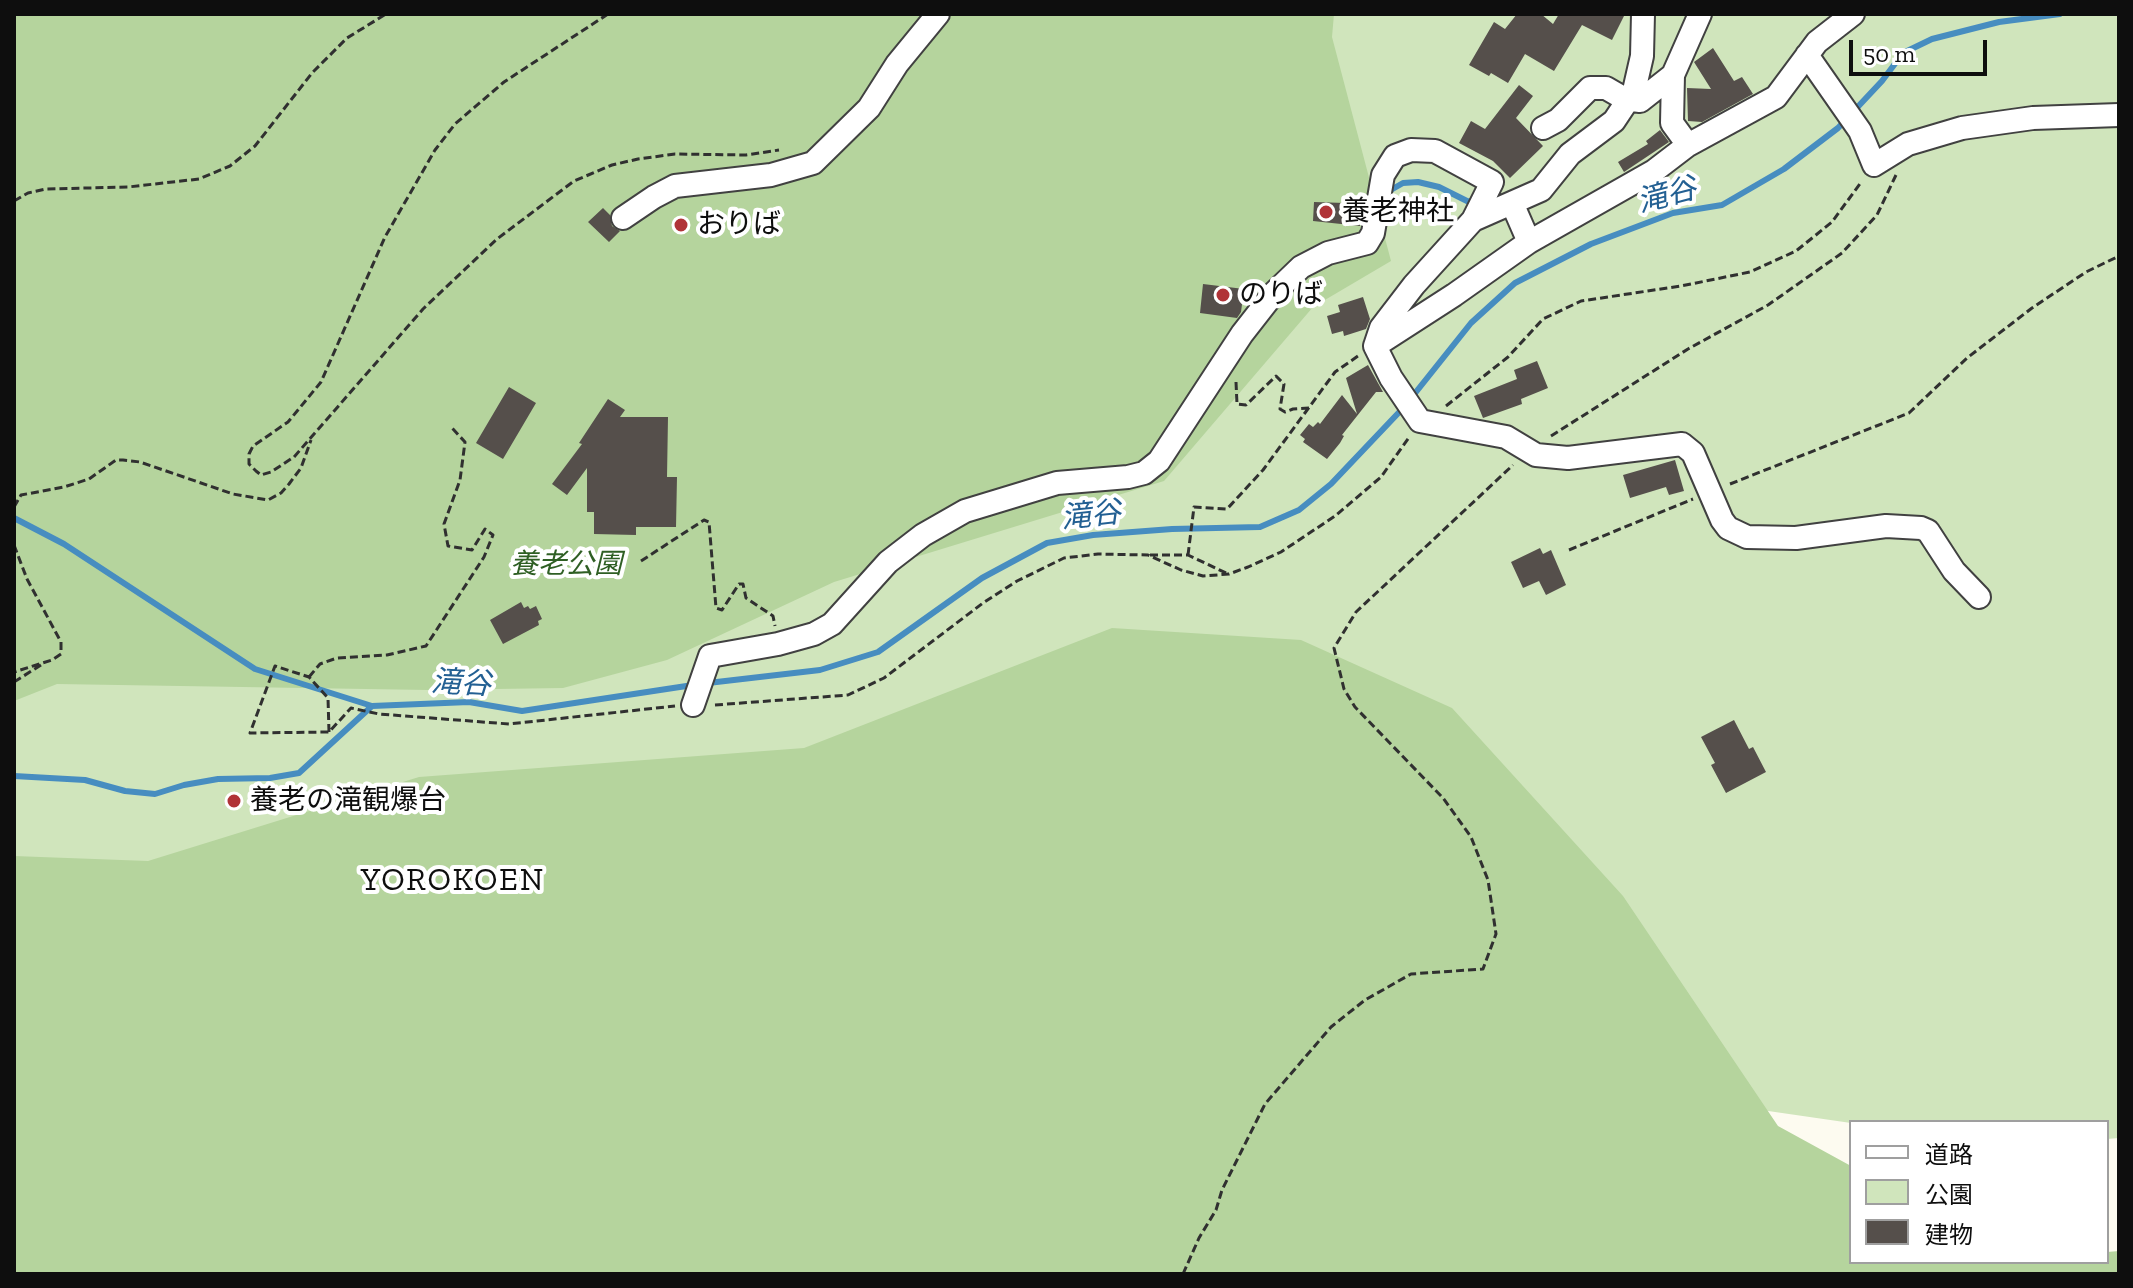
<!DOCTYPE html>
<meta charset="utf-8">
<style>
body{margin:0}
#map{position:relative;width:2133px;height:1288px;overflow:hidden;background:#fdfbf0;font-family:"Zilla Slab","Noto Sans JP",serif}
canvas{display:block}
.frame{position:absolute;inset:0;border:16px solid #0e0e0e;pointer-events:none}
.legend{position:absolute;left:1849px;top:1120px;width:260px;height:144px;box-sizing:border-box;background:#fff;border:2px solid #9f9f9f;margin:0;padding:10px 14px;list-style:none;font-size:24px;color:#0e0e0e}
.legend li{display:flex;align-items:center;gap:16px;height:40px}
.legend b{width:40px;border:2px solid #9f9f9f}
.scale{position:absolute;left:1849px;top:40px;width:138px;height:36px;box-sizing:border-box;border:4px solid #0e0e0e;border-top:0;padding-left:10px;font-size:24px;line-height:28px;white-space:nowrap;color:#0e0e0e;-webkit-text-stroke:6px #fff;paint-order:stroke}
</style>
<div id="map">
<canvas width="2133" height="1288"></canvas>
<div class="frame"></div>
<ul class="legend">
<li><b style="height:10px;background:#fff"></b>道路</li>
<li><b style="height:22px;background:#d0e5bc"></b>公園</li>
<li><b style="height:22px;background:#554f4b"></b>建物</li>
</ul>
<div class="scale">50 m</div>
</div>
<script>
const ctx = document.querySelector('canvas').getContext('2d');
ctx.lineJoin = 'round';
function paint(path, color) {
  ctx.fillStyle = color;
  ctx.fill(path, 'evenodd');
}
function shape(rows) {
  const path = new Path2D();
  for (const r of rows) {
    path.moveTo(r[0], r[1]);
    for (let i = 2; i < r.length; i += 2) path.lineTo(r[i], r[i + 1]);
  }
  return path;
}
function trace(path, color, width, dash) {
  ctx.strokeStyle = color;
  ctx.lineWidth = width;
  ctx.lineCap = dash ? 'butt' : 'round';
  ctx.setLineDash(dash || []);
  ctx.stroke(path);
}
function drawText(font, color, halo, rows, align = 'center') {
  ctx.font = font + ' "Zilla Slab","Noto Sans JP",serif';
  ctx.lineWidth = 8;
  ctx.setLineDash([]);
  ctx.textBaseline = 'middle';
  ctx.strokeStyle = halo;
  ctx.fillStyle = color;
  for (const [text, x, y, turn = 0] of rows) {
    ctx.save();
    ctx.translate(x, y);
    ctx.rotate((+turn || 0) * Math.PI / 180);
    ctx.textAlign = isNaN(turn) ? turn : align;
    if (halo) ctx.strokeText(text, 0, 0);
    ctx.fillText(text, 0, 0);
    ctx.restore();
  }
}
paint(shape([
 [163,14,2119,14,2119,1138,2107,1139,2107,1122,1851,1123,1251,1036,14,1274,14,204]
]), '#d0e5bc');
paint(shape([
 [14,14,1334,14,1332,37,1391,261,1313,307,1164,481,834,582,667,660,563,688,428,690,57,684,14,701],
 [1112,628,1301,640,1452,708,1623,896,1778,1126,1851,1166,1851,1262,2107,1262,2107,1252,2119,1251,2119,1274,14,1274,14,856,148,861,419,777,804,748]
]), '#b5d49d');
trace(shape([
 [1389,191,1403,183,1418,182,1439,187,1467,201,1475,202],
 [1412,397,1471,323,1515,283,1591,244,1673,213,1722,205,1784,169,1838,128,1882,81,1903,53,1932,39,1999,22,2060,14],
 [14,518,64,544,255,669,372,706],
 [708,683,820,670,878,652,982,578,1047,543,1093,535,1172,529,1260,527,1299,510,1331,484,1405,406],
 [14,776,85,780,125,791,155,794,184,785,218,779,270,778,299,773,372,706,469,702,522,711,693,685]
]), '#478dc0', 6);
paint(shape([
 [1517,14,1541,14,1553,24,1559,14,1625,14,1612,40,1582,25,1554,71,1525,54,1508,83,1491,73,1489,76,1469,65,1494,22,1505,29],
 [1713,48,1734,81,1742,77,1753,94,1702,122,1688,121,1687,88,1711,89,1694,62],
 [1519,85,1533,96,1516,118,1543,146,1510,178,1493,161,1459,143,1471,121,1485,129],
 [1660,130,1669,142,1624,172,1618,162,1648,144,1646,141],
 [1345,200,1364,201,1360,226,1313,221,1314,202,1345,203],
 [603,208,610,215,612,226,620,231,609,242,588,222],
 [1203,284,1244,289,1241,312,1237,318,1200,313],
 [1363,297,1370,319,1366,329,1344,336,1343,331,1332,334,1327,316,1340,312,1338,305],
 [1537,361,1548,388,1521,399,1522,404,1483,418,1474,396,1517,379,1514,370],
 [1368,365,1383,392,1376,392,1342,435,1344,436,1340,443,1327,459,1303,442,1305,439,1300,435,1309,424,1313,427,1318,422,1320,424,1342,395,1357,414,1346,378],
 [509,387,536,403,503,459,476,443],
 [608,399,625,410,620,417,668,417,667,477,677,477,676,527,636,527,636,535,594,534,594,512,587,512,587,468,567,495,552,484,582,444,579,443],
 [1675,460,1684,491,1669,495,1666,487,1630,498,1623,475],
 [1540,548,1543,554,1551,550,1566,585,1546,595,1539,581,1523,588,1511,562],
 [521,602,524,608,528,606,530,609,536,606,542,619,538,621,539,625,503,644,490,620],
 [1734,720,1749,749,1753,747,1766,772,1726,793,1711,765,1715,763,1701,737]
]), '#554f4b');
const street = shape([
 [1643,14,1642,56,1634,91,1614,121,1570,154,1541,190,1473,220,1414,285,1381,328,1375,346,1391,378,1420,421,1506,437,1536,455,1568,458,1682,444,1693,453,1722,520,1728,528,1747,537,1796,538,1886,526,1921,528,1928,531,1954,571,1979,597],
 [1807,55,1860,131,1874,165,1908,144,1962,128,2033,118,2119,115],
 [1673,75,1672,123,1688,145],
 [1543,128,1558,120,1590,88,1606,88,1625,99,1640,101,1673,75,1700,14],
 [1512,203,1529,242],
 [623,218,654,197,675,186,771,175,813,163,869,108,897,64,938,14],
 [1375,346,1454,295,1529,242,1654,171,1688,145,1776,97,1817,42,1853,14],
 [693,705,710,656,778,644,814,634,832,624,888,562,923,535,965,511,1057,483,1128,477,1144,473,1159,461,1242,334,1274,293,1301,267,1328,253,1367,243,1373,233,1383,175,1395,156,1411,150,1435,151,1492,182,1473,220]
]);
trace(street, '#414141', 26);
trace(shape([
 [608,14,504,82,455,124,435,150,385,237,321,382,288,422,253,446,249,454,249,464,256,471,261,475,271,472,294,457,423,309,497,239,574,181,612,165,638,159,675,154,746,155,779,150],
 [14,201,28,193,46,189,128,187,199,179,230,166,255,146,312,73,347,38,386,14],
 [1395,215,1447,218],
 [1236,382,1237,404,1246,405,1276,376,1284,384,1280,409,1285,412,1293,409,1309,408],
 [1446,406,1508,357,1543,319,1581,301,1681,286,1750,272,1796,251,1832,222,1862,181],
 [1551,436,1688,349,1768,305,1842,253,1877,215,1896,175],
 [1730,484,1909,413,1967,358,2032,308,2086,272,2119,256],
 [14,507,21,495,64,487,89,479,116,460,123,460,140,462,233,494,268,500,281,493,289,484,301,468,311,440],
 [14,545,27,579,61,642,61,654,52,660,14,672],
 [1569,550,1693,499],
 [1150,555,1188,555,1226,573],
 [1188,555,1194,507,1227,509,1263,470,1335,372,1358,356],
 [641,561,704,520,709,522,716,608,722,610,739,584,743,584,746,598,773,616,775,626],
 [309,677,320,664,337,658,387,655,426,646,484,557,493,535,485,529,472,550,448,546,444,524,460,480,465,442,452,428],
 [14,682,41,665],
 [715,705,848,695,884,678,983,603,1017,581,1064,558,1098,554,1148,555,1181,570,1203,576,1229,574,1248,567,1281,552,1335,516,1381,477,1410,436],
 [329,732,328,698,309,677,275,666,250,733,329,732,351,708,379,714,509,724,675,706],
 [1183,1274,1199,1238,1216,1210,1222,1190,1265,1104,1331,1027,1365,1000,1411,974,1483,969,1496,934,1488,880,1471,837,1443,798,1355,707,1344,689,1334,648,1356,612,1513,465]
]), '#303030', 3, [8, 4]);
trace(street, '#fff', 22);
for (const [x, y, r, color] of [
 [1326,212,8,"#b03337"],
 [681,225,8,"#b03337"],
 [1223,295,8,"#b03337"],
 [234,801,8,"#b03337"]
]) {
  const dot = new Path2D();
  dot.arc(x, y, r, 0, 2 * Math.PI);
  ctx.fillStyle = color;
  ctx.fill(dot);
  trace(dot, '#fff', 3);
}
drawText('28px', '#0e0e0e', '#fff', [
 ["養老神社",1342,212],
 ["おりば",697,225],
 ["のりば",1239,295],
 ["養老の滝観爆台",250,801]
], 'left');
drawText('italic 28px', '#2f5f24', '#fff', [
 ["養老公園",566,565]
]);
drawText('italic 30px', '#236093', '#fff', [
 ["滝谷",1667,196,-15],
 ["滝谷",1091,516,-6],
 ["滝谷",461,684,3]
]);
ctx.letterSpacing = '2px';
drawText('32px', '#0e0e0e', '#fff', [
 ["YOROKOEN",453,881]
]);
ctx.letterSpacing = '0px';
</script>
